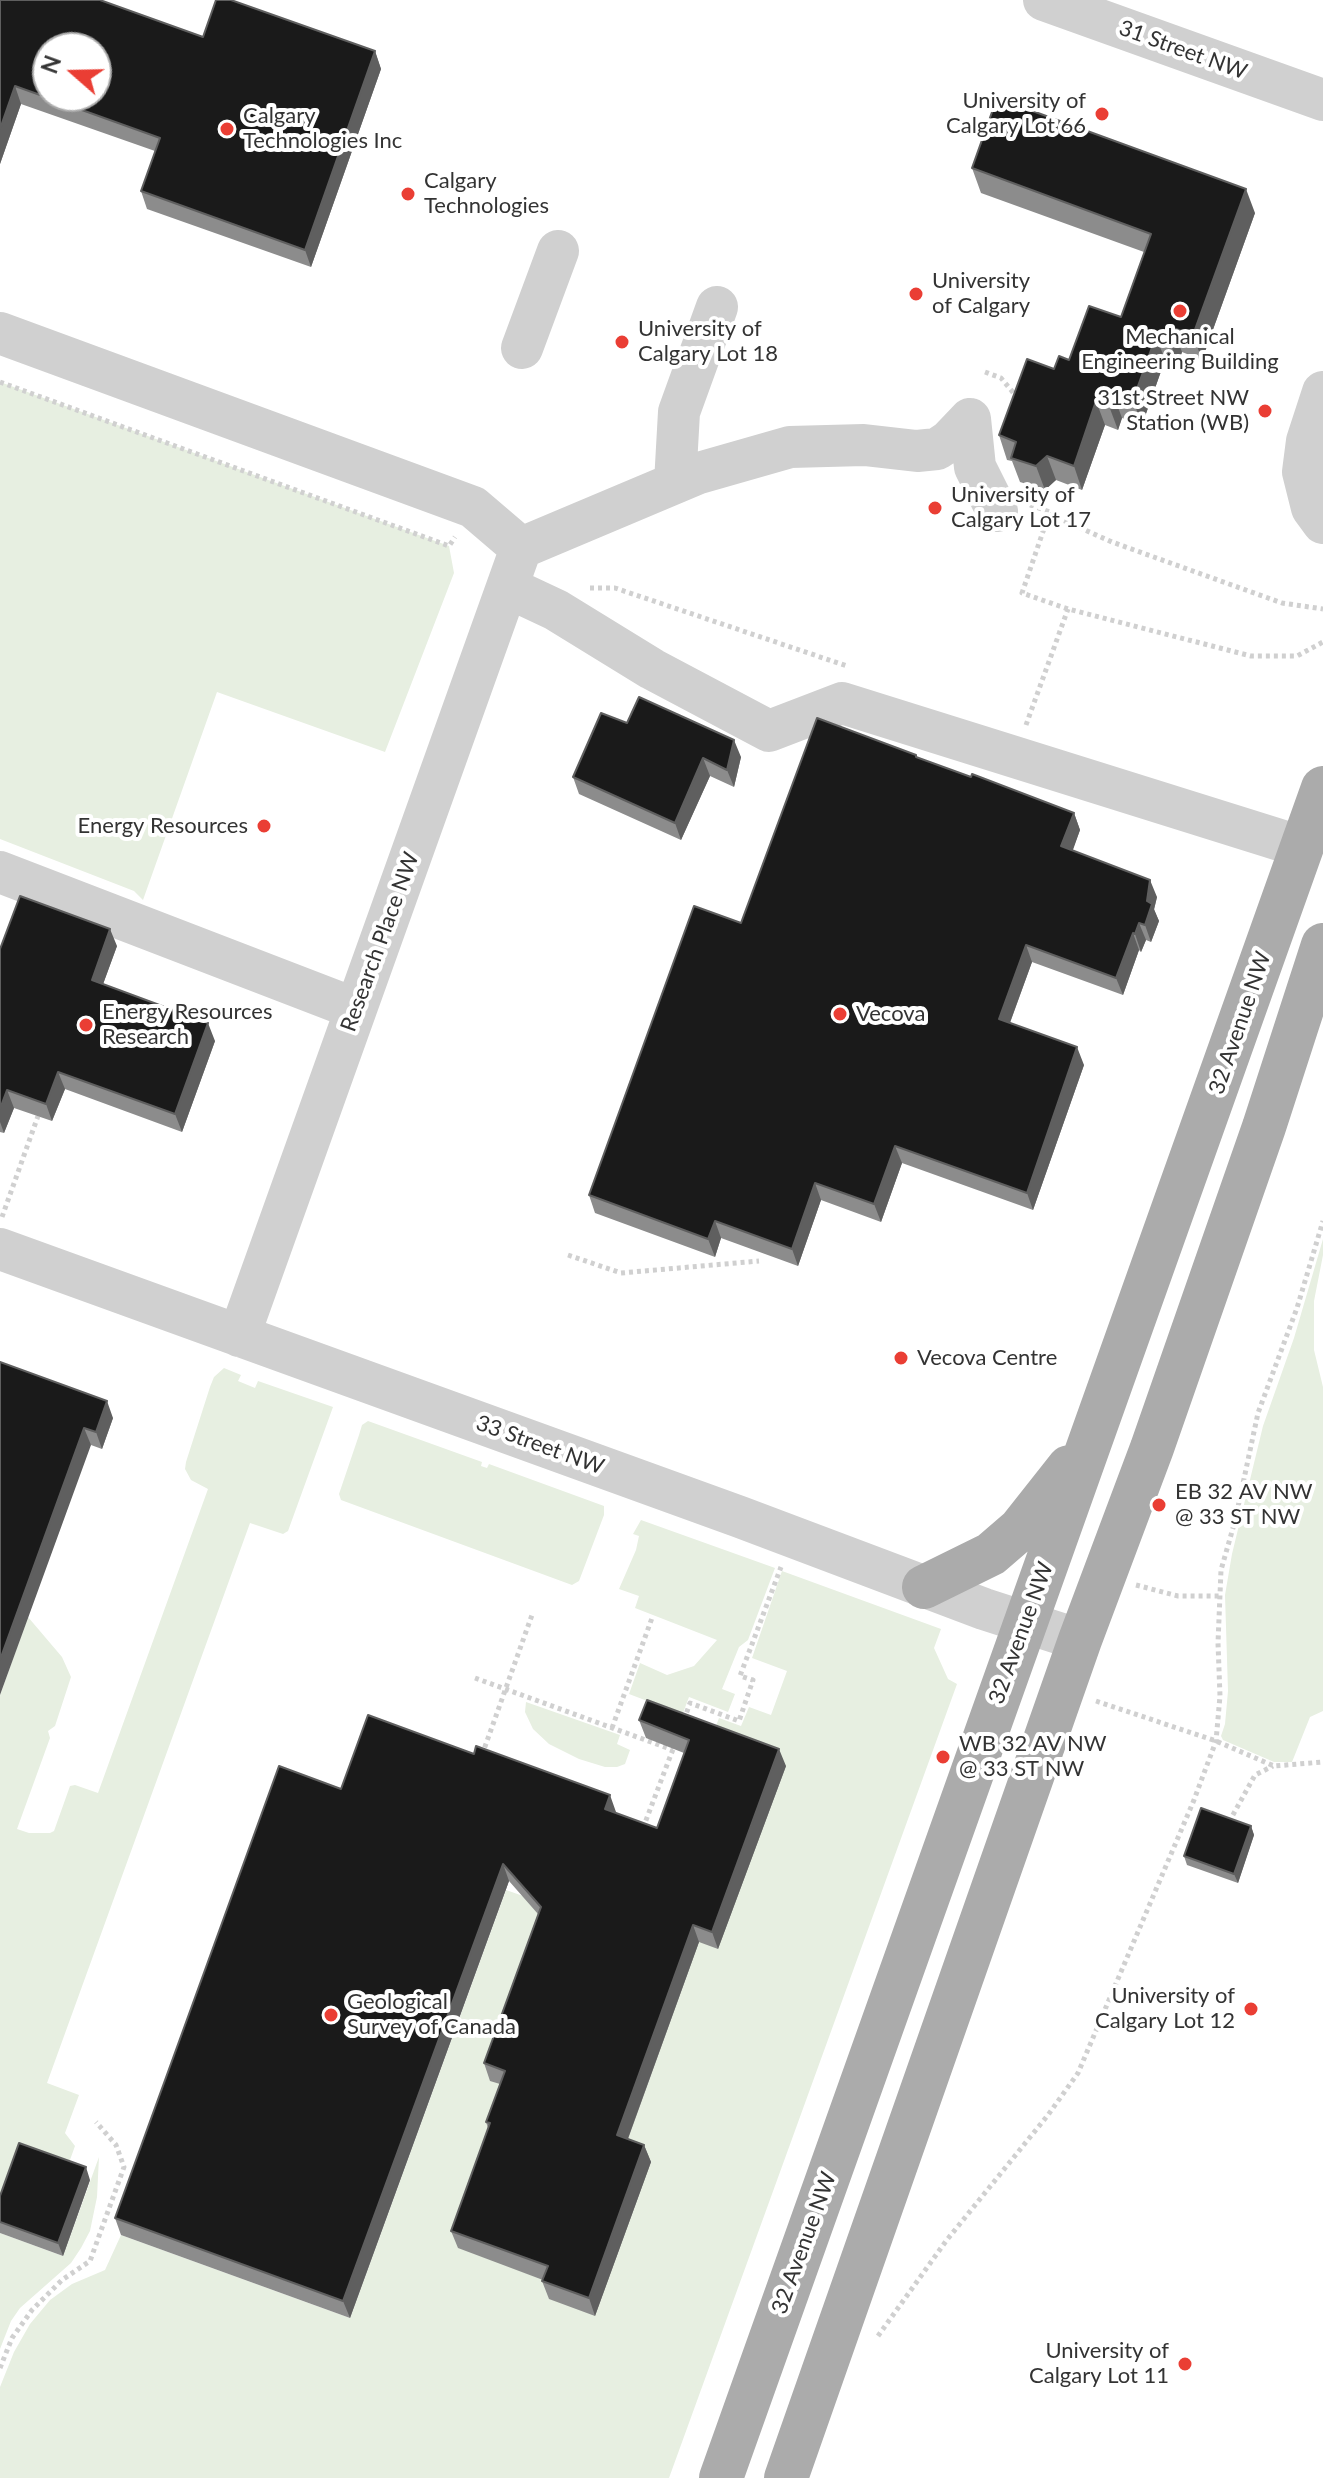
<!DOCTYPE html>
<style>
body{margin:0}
#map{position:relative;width:1323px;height:2478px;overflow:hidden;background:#fff;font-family:Lato,sans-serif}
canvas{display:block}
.north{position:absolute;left:32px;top:32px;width:80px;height:80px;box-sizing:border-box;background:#fff;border:2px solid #adadad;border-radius:50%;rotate:290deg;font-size:22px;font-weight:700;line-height:32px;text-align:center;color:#333}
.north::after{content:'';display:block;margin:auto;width:28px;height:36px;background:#ea3e34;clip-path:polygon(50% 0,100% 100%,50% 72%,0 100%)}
</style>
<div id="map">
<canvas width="1323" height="2478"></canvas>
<div class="north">N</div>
</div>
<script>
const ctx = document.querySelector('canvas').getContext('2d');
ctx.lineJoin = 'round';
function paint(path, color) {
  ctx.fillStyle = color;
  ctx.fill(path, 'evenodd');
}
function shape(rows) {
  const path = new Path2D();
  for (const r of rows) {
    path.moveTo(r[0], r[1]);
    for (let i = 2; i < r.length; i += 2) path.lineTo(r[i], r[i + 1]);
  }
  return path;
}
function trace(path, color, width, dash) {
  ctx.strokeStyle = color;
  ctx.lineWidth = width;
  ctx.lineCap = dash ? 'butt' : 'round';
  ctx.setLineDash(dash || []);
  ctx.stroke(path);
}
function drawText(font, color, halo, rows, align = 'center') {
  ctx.font = font + ' Lato,sans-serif';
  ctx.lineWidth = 8;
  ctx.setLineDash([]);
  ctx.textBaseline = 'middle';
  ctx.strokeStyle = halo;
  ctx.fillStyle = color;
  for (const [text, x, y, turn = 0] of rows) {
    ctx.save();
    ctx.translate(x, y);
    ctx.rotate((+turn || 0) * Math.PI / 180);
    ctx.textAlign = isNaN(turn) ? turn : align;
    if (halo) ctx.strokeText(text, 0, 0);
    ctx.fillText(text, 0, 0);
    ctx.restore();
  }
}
paint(shape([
 [0,382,449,546,454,573,385,752,217,692,143,900,134,891,0,839],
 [1323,1239,1323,1255,1314,1301,1314,1350,1323,1387,1323,1711,1310,1717,1292,1762,1274,1762,1223,1740,1221,1736,1225,1724,1228,1691,1225,1595,1232,1554,1263,1426,1294,1338],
 [224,1368,241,1375,238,1381,255,1388,258,1381,333,1407,288,1531,283,1534,250,1523,47,2083,79,2095,65,2133,75,2146,66,2171,0,2223,0,1695,28,1617,62,1657,71,1677,55,1726,48,1731,50,1738,17,1829,29,1833,50,1833,54,1831,70,1786,75,1785,98,1793,208,1489,191,1480,185,1469,186,1462,210,1387,214,1377],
 [368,1421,482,1462,481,1466,487,1468,489,1464,604,1506,604,1515,579,1581,572,1585,341,1500,339,1494,359,1435,362,1425],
 [641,1520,775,1568,748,1640,739,1647,722,1689,735,1694,728,1712,689,1697,671,1745,650,1702,629,1694,640,1663,667,1675,694,1666,717,1640,635,1608,639,1596,619,1589,636,1550,639,1536,633,1534],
 [782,1571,941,1629,934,1648,948,1679,957,1684,669,2478,0,2478,0,2387,14,2352,30,2324,50,2300,72,2284,105,2270,121,2235,350,2318,506,1890,546,1904,520,2092,623,2152,697,1946,785,1766,711,1739,719,1718,741,1726,749,1707,771,1715,787,1671,752,1658],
 [526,1702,620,1735,617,1744,630,1750,625,1764,617,1767,605,1767,579,1759,549,1744,533,1729,525,1712],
 [99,2157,97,2197,90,2231,81,2248,71,2263,20,2308,11,2321,0,2349,0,2233,63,2256]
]), '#e7efe1');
trace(shape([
 [985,372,1001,378,1016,396],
 [0,382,449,546,455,537],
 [1030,505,1050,512,1049,514,1112,542,1282,603,1323,609],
 [1049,514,1022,593,1068,609,1251,656,1297,656,1323,642],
 [590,588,615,588,847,666],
 [1026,725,1068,609],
 [2,1217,38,1116],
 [568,1255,621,1273,759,1261],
 [1136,1585,1178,1596,1219,1596],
 [475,1678,673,1750],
 [1096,1701,1216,1741,1274,1766,1323,1762],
 [684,1720,690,1703,739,1721,753,1680,740,1676,781,1567],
 [612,1728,652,1618],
 [482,1755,532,1615],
 [1229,1822,1255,1775,1273,1766],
 [643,1828,675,1744],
 [878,2336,946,2241,1048,2115,1078,2073,1194,1800,1216,1741,1220,1696,1218,1643,1221,1570,1235,1521,1258,1413,1297,1308,1323,1221],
 [0,2368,12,2338,32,2310,62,2280,90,2261,124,2167,116,2145,96,2122]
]), '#d0d0d0', 5, [4, 4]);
trace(shape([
 [1044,0,1323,100],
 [0,333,473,507,521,548],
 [522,348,558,251],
 [1323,392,1307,441,1303,472,1312,508,1323,523],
 [970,419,975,467,997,511],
 [675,483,679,412,717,307],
 [521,548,699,473,790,447,864,445,917,451,937,449,949,441,970,419],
 [507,587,556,610,652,669,769,731,842,703,1302,847],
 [0,872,356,1009],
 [0,1249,740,1517,984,1609,1080,1640],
 [239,1336,521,548]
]), '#d0d0d0', 42);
trace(shape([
 [924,1587,991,1554,1020,1529,1069,1467],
 [721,2478,1323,788],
 [786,2478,1080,1640,1152,1448,1264,1127,1323,945]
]), '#ababab', 44);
paint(shape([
 [0,0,203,37,375,51,381,69,311,267,147,209,141,191,155,151,21,104,0,164],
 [972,168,1255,213,1202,360,1182,352,1178,364,1165,360,1142,425,1122,418,1118,430,1105,425,1082,490,1056,480,1045,490,1020,482,1012,461,1007,460,999,435,1054,369,1069,360,1121,317,1144,252,981,193],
 [627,723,741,757,734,787,710,776,681,840,579,794,573,777],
 [916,755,918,758,1074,813,1080,830,1072,851,1157,897,1154,910,1159,921,1151,942,1146,940,1141,952,1139,950,1123,995,1032,962,1010,1023,1084,1065,1033,1210,902,1163,881,1222,821,1200,798,1266,721,1238,715,1257,595,1213,589,1195,741,923],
 [117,946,103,984,215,1041,182,1132,65,1089,52,1121,14,1108,4,1133,0,1132,0,949],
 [0,1362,113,1418,102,1449,91,1445],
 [639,1720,786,1766,718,1949,699,1942,628,2139,644,2145,651,2162,595,2316,549,2299,542,2281,543,2280,458,2248,451,2231,488,2128,486,2122,500,2084,490,2081,484,2063,538,1914,509,1881,350,2318,121,2235,115,2218,341,1789,616,1812,616,1813,657,1828,684,1753,646,1738],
 [1251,1826,1254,1835,1238,1883,1187,1865,1184,1856],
 [90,2180,63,2256,0,2233,0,2196]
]), '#8c8c8c');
paint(shape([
 [375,51,381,69,311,267,305,250],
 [15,86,21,104,0,164,0,129],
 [1246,189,1255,213,1202,360,1193,335],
 [1173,328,1182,352,1178,364,1169,340],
 [1156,336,1165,360,1142,425,1133,400],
 [1113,394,1122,418,1118,430,1109,406],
 [1096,401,1105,425,1082,490,1074,466],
 [1047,456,1056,480,1045,490,1036,466],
 [734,740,741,757,734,787,727,770],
 [703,758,710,776,681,840,675,823],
 [1074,813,1080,830,1068,864,1061,846],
 [1150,880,1157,897,1154,909,1159,921,1151,942,1145,925,1147,901],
 [1139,923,1146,940,1141,952,1135,934],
 [110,929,117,946,98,998,92,980],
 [1133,933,1139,950,1123,995,1116,978],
 [1026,945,1032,962,1005,1036,999,1019],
 [208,1023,215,1041,182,1132,175,1114],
 [1077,1047,1084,1065,1033,1210,1027,1193],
 [58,1072,65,1089,52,1121,46,1104],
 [7,1090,14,1108,4,1133,0,1122,0,1109],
 [895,1146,902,1163,881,1222,874,1204],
 [815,1183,821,1200,798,1266,792,1249],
 [715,1221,721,1238,715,1257,708,1239],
 [107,1401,113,1418,102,1449,96,1432],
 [84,1428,91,1445,0,1695,0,1660],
 [779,1749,786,1766,718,1949,712,1932],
 [610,1795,616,1812,611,1827,605,1809],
 [1251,1826,1254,1835,1238,1883,1234,1874],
 [503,1864,509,1881,350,2318,343,2301],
 [693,1925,699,1942,623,2152,617,2135],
 [644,2145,651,2162,595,2316,589,2298],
 [86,2167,90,2180,63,2256,58,2243]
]), '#5f5f5f');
const building = shape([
 [0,0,100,0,203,37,216,0,231,0,375,51,305,250,141,191,160,138,15,86,0,129,0,0],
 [48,48,96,48,96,96,48,96,48,48],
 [997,98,1246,189,1193,335,1173,328,1169,340,1156,336,1133,400,1113,394,1109,406,1096,401,1074,466,1047,456,1036,466,1011,458,1016,442,999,435,1027,359,1054,369,1059,356,1069,360,1089,306,1121,317,1151,234,972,168,997,98],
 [639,697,734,740,727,770,703,758,675,823,573,777,601,713,627,723,639,697],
 [817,718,916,755,916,757,971,777,972,774,1074,813,1061,846,1150,880,1147,901,1152,904,1145,925,1139,923,1135,934,1133,933,1116,978,1026,945,999,1019,1077,1047,1027,1193,895,1146,874,1204,815,1183,792,1249,715,1221,708,1239,589,1195,694,906,741,923,817,718],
 [20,896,110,929,92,980,208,1023,175,1114,58,1072,46,1104,7,1090,0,1109,0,949,20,896],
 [0,1362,107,1401,96,1432,84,1428,0,1660,0,1362],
 [647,1700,779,1749,712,1932,693,1925,617,2135,644,2145,589,2298,542,2281,548,2266,451,2231,490,2123,486,2122,505,2071,484,2063,541,1907,503,1864,343,2301,115,2218,279,1766,341,1789,368,1715,474,1754,476,1746,610,1795,605,1809,657,1828,689,1740,639,1720,647,1700],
 [1201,1808,1251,1826,1234,1874,1184,1856,1201,1808],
 [19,2143,86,2167,58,2243,0,2222,0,2196,19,2143]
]);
paint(building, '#1a1a1a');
trace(building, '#5f5f5f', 2);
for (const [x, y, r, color] of [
 [1102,114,8,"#ea3e34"],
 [227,129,8,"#ea3e34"],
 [408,194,8,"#ea3e34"],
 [916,294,8,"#ea3e34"],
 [1180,311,8,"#ea3e34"],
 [622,342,8,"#ea3e34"],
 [1265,411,8,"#ea3e34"],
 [935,508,8,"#ea3e34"],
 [264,826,8,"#ea3e34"],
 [840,1014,8,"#ea3e34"],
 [86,1025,8,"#ea3e34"],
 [901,1358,8,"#ea3e34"],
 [1159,1505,8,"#ea3e34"],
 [943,1757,8,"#ea3e34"],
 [1251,2009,8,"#ea3e34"],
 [331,2015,8,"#ea3e34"],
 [1185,2364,8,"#ea3e34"]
]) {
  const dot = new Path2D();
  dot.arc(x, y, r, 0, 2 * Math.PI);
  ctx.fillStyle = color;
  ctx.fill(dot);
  trace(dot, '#fff', 3);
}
drawText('22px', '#333', '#fff', [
 ["31 Street NW",1183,50,20],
 ["Research Place NW",380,942,-70],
 ["32 Avenue NW",1240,1023,-71],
 ["33 Street NW",540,1445,20],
 ["32 Avenue NW",1021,1633,-70],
 ["32 Avenue NW",804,2243,-70]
]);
drawText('22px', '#333', '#fff', [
 ["University of",1086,101,"right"],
 ["Calgary Lot 66",1086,126,"right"],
 ["Calgary",243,116],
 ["Technologies Inc",243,141],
 ["Calgary",424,181],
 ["Technologies",424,206],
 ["University",932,281],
 ["of Calgary",932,306],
 ["University of",638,329],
 ["Calgary Lot 18",638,354],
 ["Mechanical",1180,337,"center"],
 ["Engineering Building",1180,362,"center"],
 ["31st Street NW",1249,398,"right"],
 ["Station (WB)",1249,423,"right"],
 ["University of",951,495],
 ["Calgary Lot 17",951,520],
 ["Energy Resources",248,826,"right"],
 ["Energy Resources",102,1012],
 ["Research",102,1037],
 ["Vecova",856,1014],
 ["Vecova Centre",917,1358],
 ["EB 32 AV NW",1175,1492],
 ["@ 33 ST NW",1175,1517],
 ["WB 32 AV NW",959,1744],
 ["@ 33 ST NW",959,1769],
 ["University of",1235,1996,"right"],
 ["Calgary Lot 12",1235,2021,"right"],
 ["Geological",347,2002],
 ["Survey of Canada",347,2027],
 ["University of",1169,2351,"right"],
 ["Calgary Lot 11",1169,2376,"right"]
], 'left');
</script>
